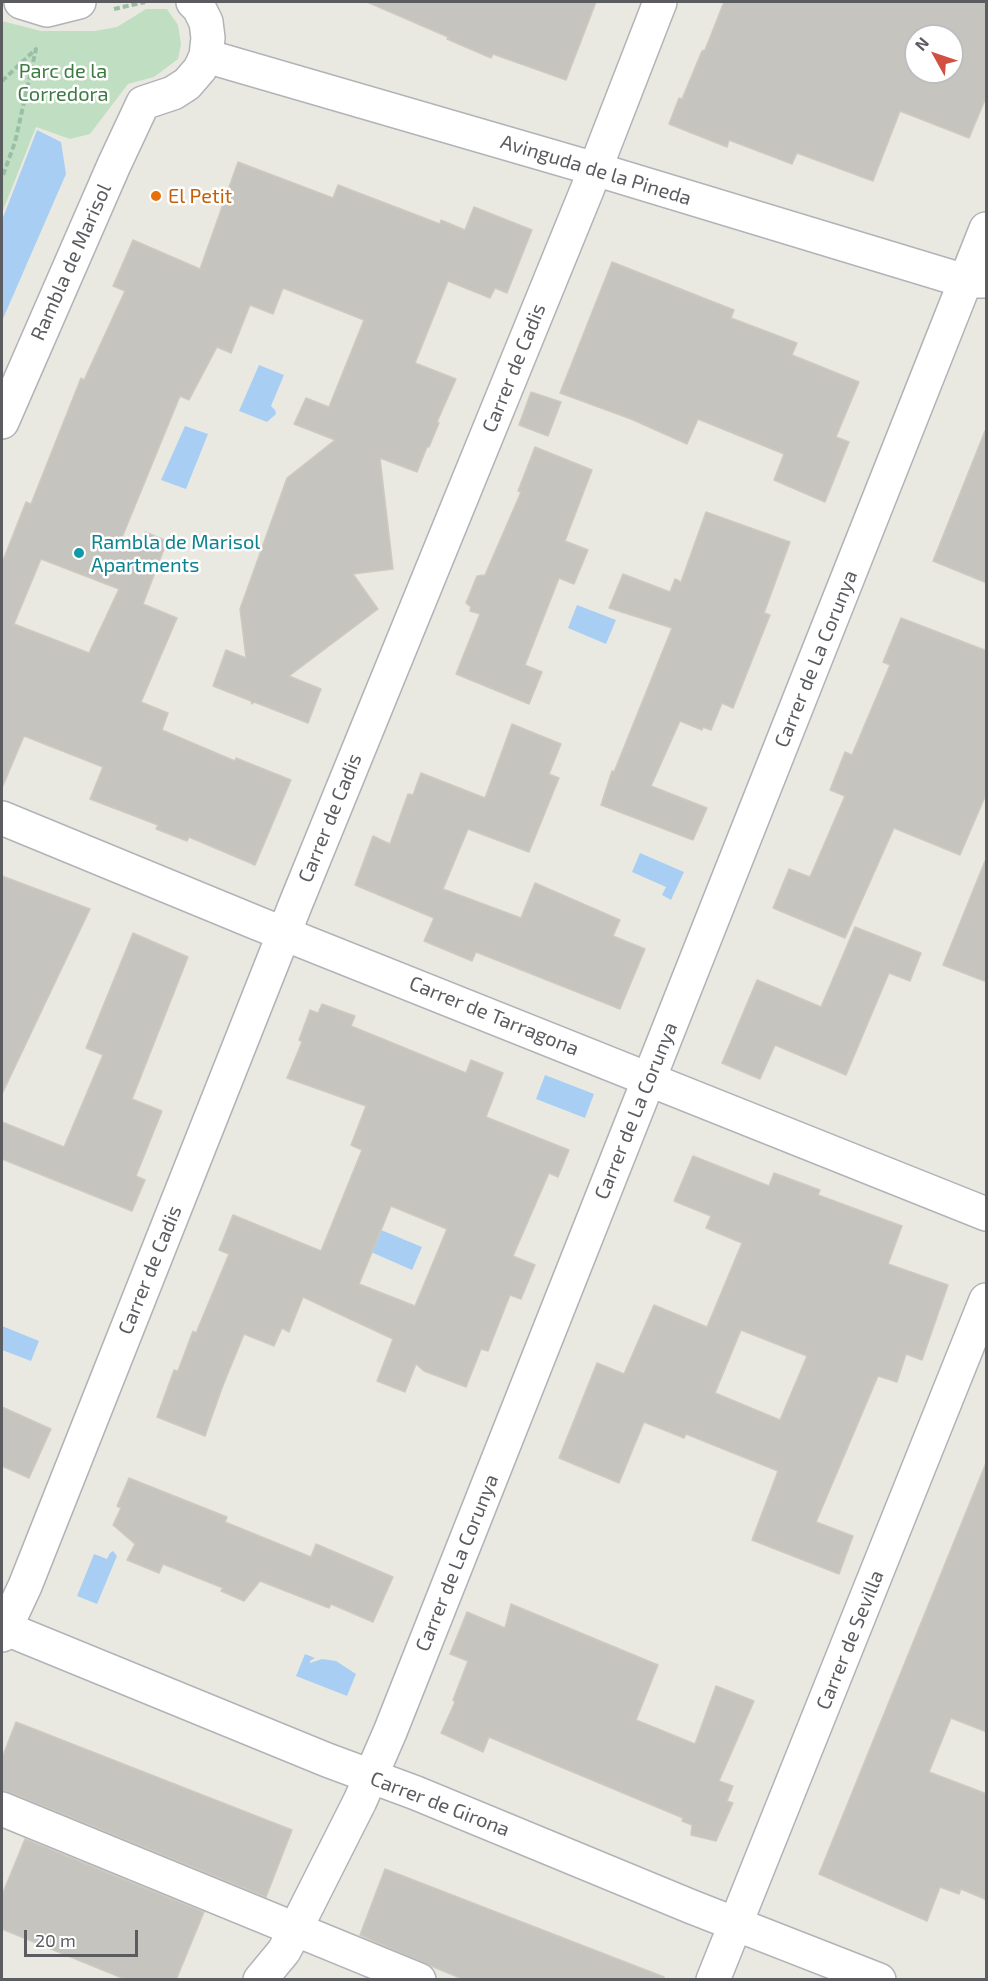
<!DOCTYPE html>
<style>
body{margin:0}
#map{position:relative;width:988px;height:1981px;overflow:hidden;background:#eae9e1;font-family:"Exo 2",sans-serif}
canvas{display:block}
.frame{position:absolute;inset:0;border:3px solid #5a5c60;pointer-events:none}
.north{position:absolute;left:904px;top:24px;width:60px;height:60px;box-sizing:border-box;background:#fff;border:2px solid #bdbebf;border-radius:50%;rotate:310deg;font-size:16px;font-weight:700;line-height:24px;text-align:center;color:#5a5c60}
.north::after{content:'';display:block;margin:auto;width:21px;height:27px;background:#d15140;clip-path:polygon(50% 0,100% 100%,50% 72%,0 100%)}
.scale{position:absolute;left:24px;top:1930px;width:114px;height:27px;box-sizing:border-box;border:3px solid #5a5c60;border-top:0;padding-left:8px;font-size:18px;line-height:21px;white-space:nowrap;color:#5a5c60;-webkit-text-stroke:4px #fff;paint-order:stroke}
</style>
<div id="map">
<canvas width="988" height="1981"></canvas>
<div class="frame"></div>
<div class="north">N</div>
<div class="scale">20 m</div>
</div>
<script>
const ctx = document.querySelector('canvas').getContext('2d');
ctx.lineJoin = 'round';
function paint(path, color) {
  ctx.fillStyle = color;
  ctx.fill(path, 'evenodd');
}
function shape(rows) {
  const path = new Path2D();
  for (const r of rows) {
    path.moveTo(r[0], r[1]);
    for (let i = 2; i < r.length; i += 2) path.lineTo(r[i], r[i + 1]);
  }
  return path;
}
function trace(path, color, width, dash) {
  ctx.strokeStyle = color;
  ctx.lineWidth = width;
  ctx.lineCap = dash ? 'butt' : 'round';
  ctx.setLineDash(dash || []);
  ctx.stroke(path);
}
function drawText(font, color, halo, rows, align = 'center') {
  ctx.font = font + ' "Exo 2",sans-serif';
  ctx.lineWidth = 5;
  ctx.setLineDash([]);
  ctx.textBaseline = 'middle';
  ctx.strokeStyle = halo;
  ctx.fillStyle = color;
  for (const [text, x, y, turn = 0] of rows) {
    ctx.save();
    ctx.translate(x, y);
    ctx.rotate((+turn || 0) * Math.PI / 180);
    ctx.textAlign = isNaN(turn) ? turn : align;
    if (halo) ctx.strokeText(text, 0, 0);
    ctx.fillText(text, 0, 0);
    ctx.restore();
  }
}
paint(shape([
 [146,9,167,9,178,25,181,44,178,59,154,77,128,84,90,134,70,139,36,127,2,213,2,21,41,31,95,31,117,27]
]), '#c0dfc2');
paint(shape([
 [37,130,61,142,66,174,2,321,2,220],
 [259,365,284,375,271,406,275,410,276,414,267,422,239,411],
 [185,426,208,434,186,489,161,480],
 [577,605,616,620,606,644,568,628],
 [640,853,684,872,671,900,662,895,666,887,632,872],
 [545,1075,594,1094,585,1118,536,1099],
 [381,1230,422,1247,412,1270,371,1252],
 [2,1326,39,1341,31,1361,2,1350],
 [113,1551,117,1556,97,1604,77,1596,94,1554,107,1559,110,1553],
 [305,1654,315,1658,310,1661,310,1663,322,1659,336,1661,356,1674,347,1696,296,1676]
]), '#a8cff3');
const building = shape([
 [367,2,596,2,566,80,493,54,491,58,447,39,448,37,367,2],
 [724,2,987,2,987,95,969,138,900,111,873,181,797,153,792,164,729,140,727,147,669,124,679,98,682,99,702,51,705,50,724,2],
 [916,36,952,36,952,72,916,72,916,36],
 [238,162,333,198,338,185,440,224,441,220,465,230,474,207,532,230,507,293,495,288,490,298,448,281,415,363,456,379,437,422,439,423,429,447,427,447,417,472,380,458,393,569,353,574,378,609,289,676,321,689,308,723,254,702,252,704,251,701,213,686,226,650,246,658,240,609,287,478,335,440,294,424,306,398,329,407,364,320,283,288,273,314,250,305,231,353,217,347,189,400,180,396,121,540,138,547,145,532,167,541,143,604,177,618,141,702,168,713,162,730,235,761,236,758,291,780,255,865,189,837,187,841,156,829,158,825,90,799,103,767,24,736,2,788,2,563,26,502,31,504,81,378,84,380,125,291,113,286,133,240,200,269,238,162],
 [41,559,119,589,89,653,14,624,41,559],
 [612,262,734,310,731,318,797,343,792,355,859,382,836,437,849,442,825,502,774,480,784,454,698,419,687,444,631,419,560,393,612,262],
 [531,392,561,402,548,436,519,425,531,392],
 [985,431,987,432,987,583,933,561,985,431],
 [535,447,592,470,565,541,588,550,574,584,559,578,525,665,542,672,529,704,456,674,480,614,470,611,471,607,466,603,477,576,485,575,521,492,518,491,535,447],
 [706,512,790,542,764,613,770,615,733,708,722,703,711,730,703,727,702,730,680,721,651,786,707,808,693,840,601,805,612,771,614,772,672,628,609,608,623,574,670,592,675,579,681,582,706,512],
 [901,618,987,651,987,792,960,855,894,828,845,938,773,908,789,869,810,877,845,796,830,790,845,752,852,755,890,665,883,662,901,618],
 [512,724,561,744,549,774,559,778,529,852,468,829,443,889,521,918,535,883,620,920,613,936,645,949,620,1009,476,952,472,961,424,941,434,918,355,885,373,836,390,844,408,794,413,795,421,773,485,798,512,724],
 [985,861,987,861,987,982,943,965,985,861],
 [2,876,90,909,2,1094,2,876],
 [855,927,921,953,910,981,889,973,846,1075,775,1045,760,1079,722,1063,757,980,821,1007,855,927],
 [133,933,188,957,132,1099,162,1111,136,1176,145,1180,132,1211,2,1159,2,1122,64,1147,103,1055,86,1048,133,933],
 [322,1004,355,1016,351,1026,466,1073,471,1060,503,1073,486,1117,569,1150,558,1177,549,1173,513,1256,535,1265,521,1299,510,1295,488,1351,481,1349,466,1387,424,1371,416,1364,405,1392,377,1381,393,1339,303,1297,289,1332,282,1328,274,1346,244,1334,222,1388,205,1436,157,1417,174,1370,178,1371,193,1331,196,1333,229,1254,219,1250,233,1215,321,1251,362,1150,351,1145,366,1106,287,1078,302,1042,299,1040,310,1010,318,1013,322,1004],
 [391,1206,447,1229,415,1306,359,1284,391,1206],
 [693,1156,769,1186,774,1173,820,1190,818,1195,902,1226,888,1264,948,1285,922,1360,906,1354,897,1382,878,1376,816,1522,853,1536,839,1574,752,1540,778,1471,686,1434,684,1438,644,1422,619,1483,559,1458,597,1363,624,1374,654,1305,707,1327,742,1243,706,1228,711,1216,674,1201,693,1156],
 [741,1330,807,1356,780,1420,715,1393,741,1330],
 [2,1407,51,1429,29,1478,2,1466,2,1407],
 [986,1463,987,1732,951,1718,929,1772,987,1794,987,1900,961,1889,959,1894,940,1887,927,1921,819,1874,986,1463],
 [129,1478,227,1517,225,1522,311,1557,316,1544,393,1577,373,1622,331,1604,329,1608,260,1581,244,1601,221,1591,223,1588,163,1564,159,1573,127,1560,135,1544,113,1525,121,1508,117,1506,129,1478],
 [511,1604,658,1665,636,1720,695,1744,716,1686,754,1701,719,1781,733,1786,727,1801,733,1803,716,1841,691,1835,692,1825,682,1821,683,1818,489,1737,483,1752,441,1733,455,1702,453,1700,468,1661,450,1654,467,1612,505,1628,511,1604],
 [16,1722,292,1830,266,1897,9,1792,2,1791,2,1758,16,1722],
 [25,1839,204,1912,176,1980,127,1980,2,1929,2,1895,25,1839],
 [385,1869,664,1977,664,1980,465,1980,431,1966,360,1935,385,1869]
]);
paint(building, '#c6c4be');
trace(building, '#cecac0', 1.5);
const minor = shape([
 [21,2,47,10,79,2],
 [206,56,595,169,965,281,986,281],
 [2,422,114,165,143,103,173,93,187,84,200,69,206,56,208,38,206,22,199,8,193,2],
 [2,818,257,923,986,1214],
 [2,1627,327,1760,416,1793,692,1907,879,1980],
 [2,1635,25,1586,296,903,587,190,660,2],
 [2,1809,419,1980],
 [260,1980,284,1951,295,1930,360,1801,390,1732,986,229],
 [713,1980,986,1300]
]);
trace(minor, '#b1b3b7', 36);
trace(shape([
 [114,9,145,2],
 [2,81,36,49,15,142,2,178]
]), '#9abfa7', 4, [6, 3]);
trace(minor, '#fff', 33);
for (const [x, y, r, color] of [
 [156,196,6,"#e8710a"],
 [79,553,6,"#0f9aa8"]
]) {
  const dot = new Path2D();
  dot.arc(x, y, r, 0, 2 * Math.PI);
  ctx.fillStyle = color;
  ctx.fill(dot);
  trace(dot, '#fff', 2);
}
drawText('20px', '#3e7b43', '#fff', [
 ["Parc de la",63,71],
 ["Corredora",63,94]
]);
drawText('20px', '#5a5c60', '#fff', [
 ["Avinguda de la Pineda",596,170,17],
 ["Rambla de Marisol",71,262,-66],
 ["Carrer de Cadis",514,368,-68],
 ["Carrer de La Corunya",816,659,-68],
 ["Carrer de Cadis",330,818,-68],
 ["Carrer de Tarragona",494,1016,22],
 ["Carrer de La Corunya",636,1111,-68],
 ["Carrer de Cadis",150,1270,-68],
 ["Carrer de La Corunya",457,1563,-68],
 ["Carrer de Sevilla",850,1640,-68],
 ["Carrer de Girona",440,1804,21]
]);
drawText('20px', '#c56008', '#fff', [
 ["El Petit",168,196]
], 'left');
drawText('20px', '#0d838f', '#fff', [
 ["Rambla de Marisol",91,542],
 ["Apartments",91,565]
], 'left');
</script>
